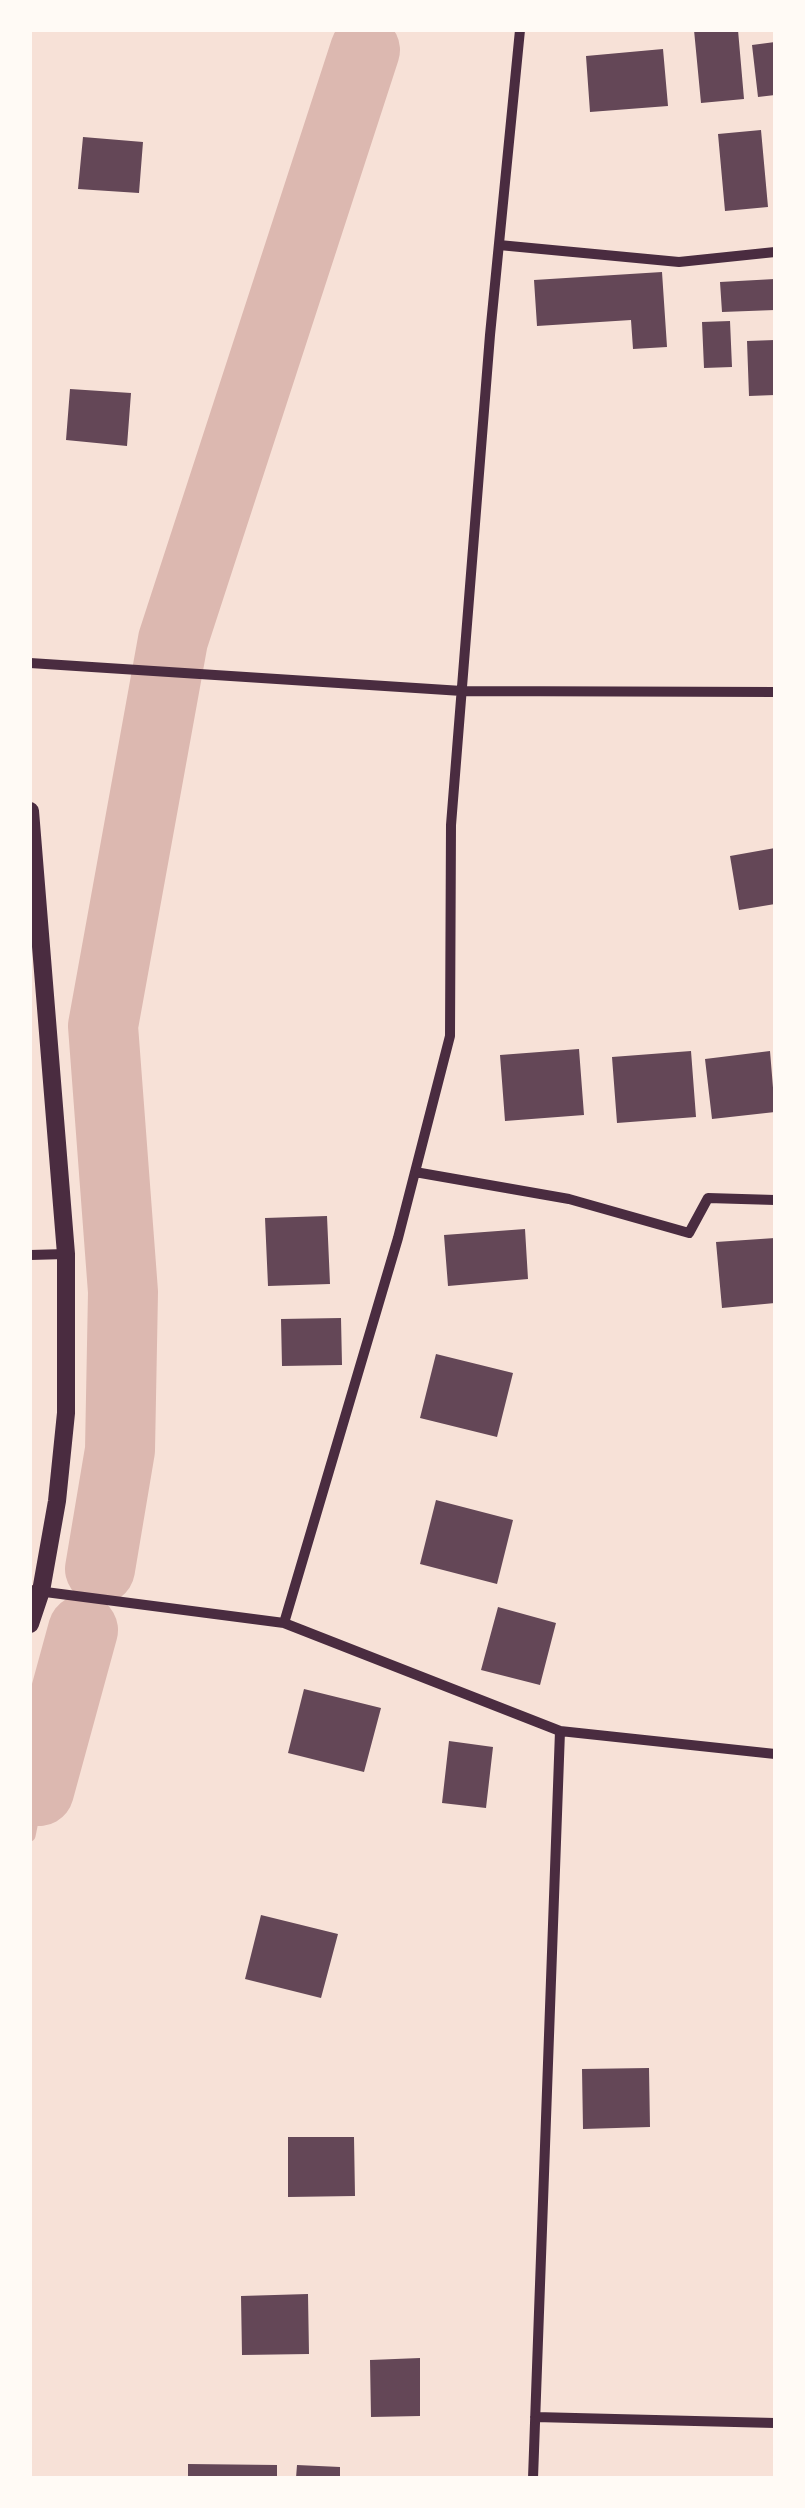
<!DOCTYPE html>
<style>
body{margin:0}
#map{position:relative;width:805px;height:2508px;overflow:hidden;background:#f7e1d7;font-family:"Fira Sans Condensed",sans-serif}
canvas{display:block}
.frame{position:absolute;inset:0;border:32px solid #fffaf5;pointer-events:none}
</style>
<div id="map">
<canvas width="805" height="2508"></canvas>
<div class="frame"></div>
</div>
<script>
const ctx = document.querySelector('canvas').getContext('2d');
ctx.lineJoin = 'round';
function shape(rows) {
  const path = new Path2D();
  for (const r of rows) {
    path.moveTo(r[0], r[1]);
    for (let i = 2; i < r.length; i += 2) path.lineTo(r[i], r[i + 1]);
  }
  return path;
}
function trace(path, color, width, dash) {
  ctx.strokeStyle = color;
  ctx.lineWidth = width;
  ctx.lineCap = dash ? 'butt' : 'round';
  ctx.setLineDash(dash || []);
  ctx.stroke(path);
}
function paint(path, color) {
  ctx.fillStyle = color;
  ctx.fill(path, 'evenodd');
}
trace(shape([
 [30,1836,39,1791]
]), '#dcb8b0', 11);
trace(shape([
 [100,1569,120,1450,123,1292,103,1026,173,640,365,50],
 [39,1791,83,1630]
]), '#dcb8b0', 70);
paint(shape([
 [694,30,738,30,744,99,701,103],
 [775,42,775,95,758,97,752,45],
 [663,49,668,106,590,112,586,56],
 [761,130,768,207,725,211,718,134],
 [83,137,143,142,139,193,78,189],
 [662,272,667,347,633,349,631,320,537,326,534,280],
 [775,279,775,310,722,312,720,282],
 [730,321,732,367,704,368,702,322],
 [775,340,775,395,749,396,747,341],
 [70,389,131,393,127,446,66,440],
 [775,848,775,904,739,910,730,856],
 [579,1049,584,1115,505,1121,500,1055],
 [691,1051,696,1117,617,1123,612,1057],
 [770,1051,775,1112,712,1119,705,1059],
 [327,1216,330,1284,268,1286,265,1218],
 [525,1229,528,1279,448,1286,444,1235],
 [775,1238,775,1303,722,1308,716,1242],
 [341,1318,342,1365,282,1366,281,1319],
 [436,1354,513,1373,497,1437,420,1418],
 [436,1500,513,1520,497,1584,420,1564],
 [498,1607,556,1623,540,1685,481,1670],
 [304,1689,381,1708,364,1772,288,1753],
 [449,1741,493,1747,486,1808,442,1803],
 [261,1915,338,1934,321,1998,245,1979],
 [649,2068,650,2127,583,2129,582,2069],
 [288,2137,354,2137,355,2196,288,2197],
 [308,2294,309,2354,242,2355,241,2296],
 [420,2358,420,2416,371,2417,370,2360],
 [188,2464,277,2465,277,2478,188,2478],
 [297,2465,340,2467,340,2478,296,2478]
]), '#644757');
trace(shape([
 [499,245,679,262,775,252],
 [30,663,462,691,775,692],
 [415,1172,569,1199,689,1233,708,1198,775,1200],
 [30,1255,66,1254],
 [30,1590,284,1623,560,1731,775,1754],
 [284,1623,398,1238,450,1036,451,825,490,335,520,30],
 [535,2417,775,2423],
 [533,2478,560,1731]
]), '#4a2c40', 10);
trace(shape([
 [30,811,66,1254,66,1413,57,1501,41,1591,30,1624]
]), '#4a2c40', 18);
</script>
